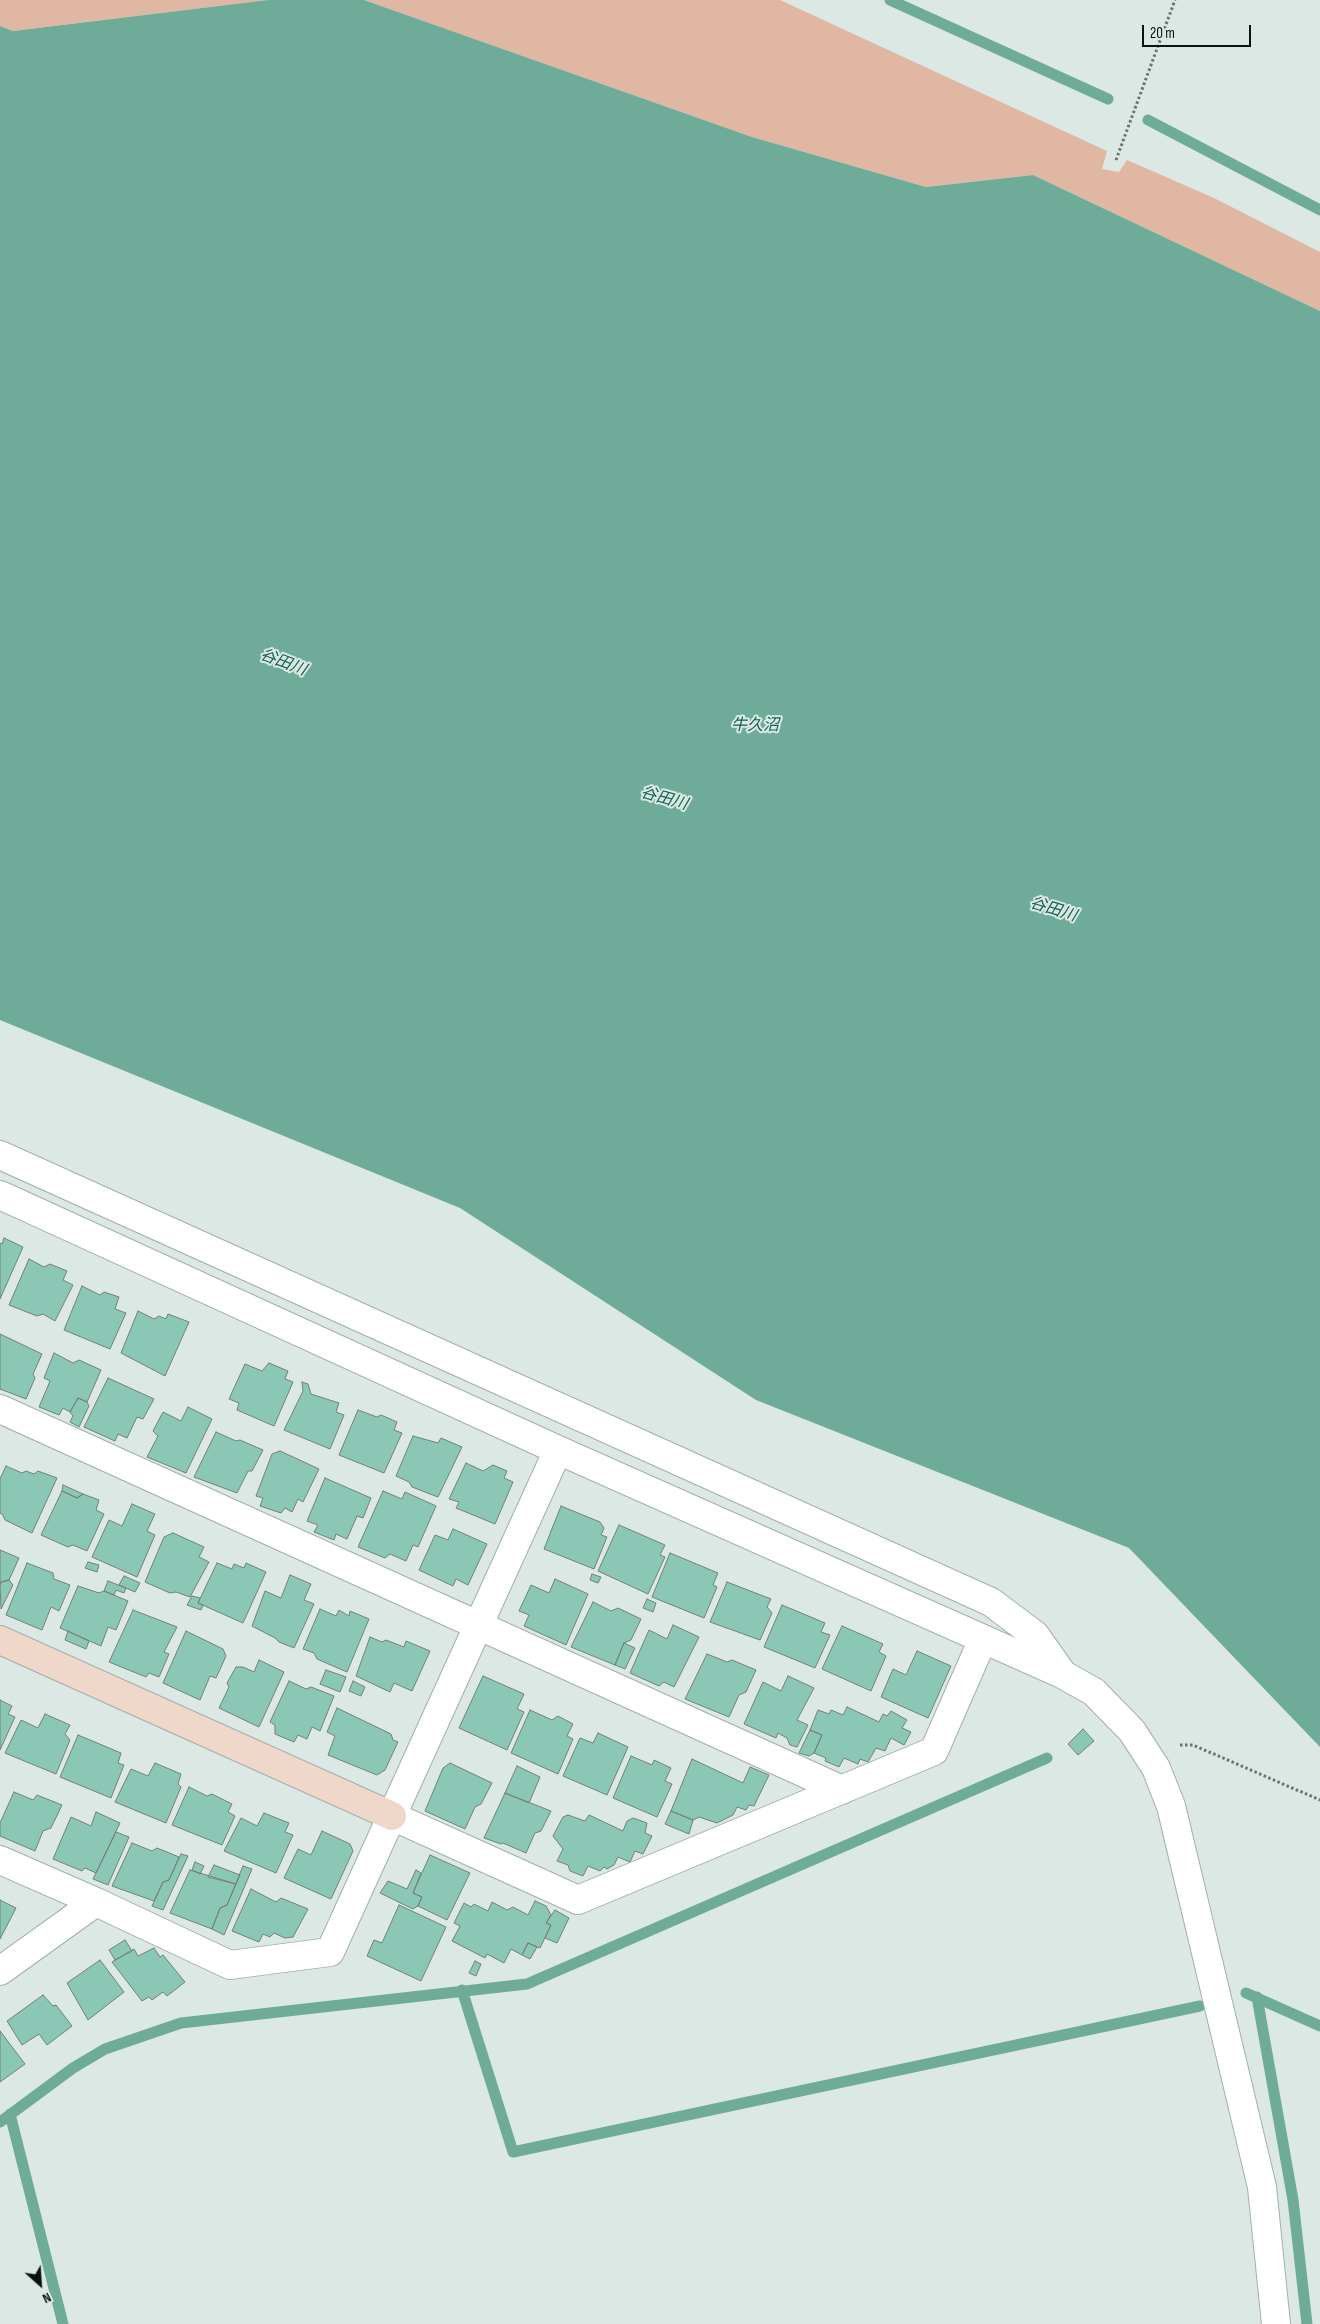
<!DOCTYPE html>
<meta charset="utf-8">
<style>
body{margin:0}
#map{position:relative;width:1320px;height:2324px;overflow:hidden;background:#dbe8e3;font-family:"Sofia Sans Condensed",sans-serif}
canvas{display:block}
.north{position:absolute;left:15px;top:2259px;width:50px;height:50px;-webkit-text-stroke:4px #dbe8e3;paint-order:stroke;rotate:154deg;font-size:14px;font-weight:700;line-height:20px;text-align:center;color:#0d1110}
.north::after{content:'';display:block;margin:auto;width:18px;height:22px;background:#0d1110;clip-path:polygon(50% 0,100% 100%,50% 72%,0 100%)}
.scale{position:absolute;left:1142px;top:25px;width:109px;height:22px;box-sizing:border-box;border:2px solid #0d1110;border-top:0;padding-left:6px;font-size:15px;line-height:18px;white-space:nowrap;color:#0d1110;-webkit-text-stroke:4px #dbe8e3;paint-order:stroke}
</style>
<div id="map">
<canvas width="1320" height="2324"></canvas>
<div class="north">N</div>
<div class="scale">20 m</div>
</div>
<script>
const ctx = document.querySelector('canvas').getContext('2d');
ctx.lineJoin = 'round';
function paint(path, color) {
  ctx.fillStyle = color;
  ctx.fill(path, 'evenodd');
}
function shape(rows) {
  const path = new Path2D();
  for (const r of rows) {
    path.moveTo(r[0], r[1]);
    for (let i = 2; i < r.length; i += 2) path.lineTo(r[i], r[i + 1]);
  }
  return path;
}
function trace(path, color, width, dash) {
  ctx.strokeStyle = color;
  ctx.lineWidth = width;
  ctx.lineCap = dash ? 'butt' : 'round';
  ctx.setLineDash(dash || []);
  ctx.stroke(path);
}
function drawText(font, color, halo, rows, align = 'center') {
  ctx.font = font + ' "Sofia Sans Condensed","Noto Sans JP",sans-serif';
  ctx.lineWidth = 4;
  ctx.setLineDash([]);
  ctx.textBaseline = 'middle';
  ctx.strokeStyle = halo;
  ctx.fillStyle = color;
  for (const [text, x, y, turn = 0] of rows) {
    ctx.save();
    ctx.translate(x, y);
    ctx.rotate((+turn || 0) * Math.PI / 180);
    ctx.textAlign = isNaN(turn) ? turn : align;
    if (halo) ctx.strokeText(text, 0, 0);
    ctx.fillText(text, 0, 0);
    ctx.restore();
  }
}
paint(shape([
 [0,0,268,0,13,31,0,26],
 [364,0,780,0,1107,151,1102,169,1119,172,1127,160,1214,198,1320,252,1320,311,1033,175,926,187,752,137]
]), '#e0b7a2');
paint(shape([
 [268,0,364,0,752,137,926,187,1033,175,1320,311,1320,1747,1129,1548,756,1400,460,1208,0,1020,0,26,13,31]
]), '#6eac99');
trace(shape([
 [890,0,1108,99],
 [1148,120,1320,210],
 [462,1990,513,2152,1200,2006],
 [1246,1993,1320,2026],
 [1257,1997,1293,2200,1307,2324],
 [10,2114,63,2324],
 [0,2122,73,2068,105,2049,181,2023,527,1984,1047,1758]
]), '#6eac99', 11);
const building = shape([
 [4,1238,23,1247,0,1299,0,1243,2,1244,4,1238],
 [29,1259,44,1267,50,1264,67,1271,63,1280,73,1285,55,1321,43,1314,37,1316,9,1305,29,1259],
 [82,1286,100,1295,104,1292,119,1297,115,1309,126,1313,110,1349,64,1330,82,1286],
 [138,1311,154,1319,159,1316,166,1319,168,1314,189,1322,165,1376,121,1353,138,1311],
 [0,1334,42,1354,33,1374,35,1378,26,1399,0,1389,0,1334],
 [54,1353,73,1363,79,1360,101,1370,87,1402,78,1398,70,1412,63,1408,59,1415,39,1407,50,1381,44,1378,54,1353],
 [269,1363,288,1371,285,1379,293,1382,274,1426,237,1410,239,1403,229,1399,245,1364,262,1371,269,1363],
 [108,1378,154,1399,143,1419,137,1417,127,1438,118,1434,115,1441,84,1427,108,1378],
 [302,1382,308,1384,311,1394,339,1403,336,1412,344,1415,330,1449,284,1430,303,1391,302,1382],
 [78,1398,87,1402,89,1406,79,1427,70,1422,73,1416,70,1412,78,1398],
 [188,1407,212,1419,186,1473,147,1457,158,1436,153,1431,163,1412,181,1421,188,1407],
 [358,1410,377,1417,381,1415,397,1422,394,1430,402,1433,384,1473,339,1455,358,1410],
 [216,1432,236,1441,240,1440,263,1450,252,1471,248,1471,237,1493,194,1477,216,1432],
 [413,1436,438,1443,441,1438,462,1447,438,1497,412,1487,409,1482,396,1476,413,1436],
 [280,1451,319,1469,303,1502,298,1499,292,1512,285,1508,281,1513,260,1506,263,1498,256,1496,272,1454,280,1451],
 [466,1463,483,1471,493,1465,507,1471,504,1478,513,1482,495,1524,456,1508,459,1502,449,1499,466,1463],
 [6,1466,22,1473,26,1471,34,1474,38,1471,57,1478,32,1533,5,1520,3,1515,0,1513,0,1479,6,1466],
 [325,1478,371,1498,363,1518,357,1516,347,1539,336,1534,334,1540,314,1532,318,1525,307,1521,325,1478],
 [63,1485,83,1494,77,1498,62,1491,63,1485],
 [62,1491,77,1498,83,1494,99,1500,96,1510,104,1514,87,1551,73,1545,68,1547,41,1535,62,1491],
 [383,1491,402,1499,405,1492,436,1506,418,1547,413,1545,406,1561,390,1554,385,1558,358,1547,383,1491],
 [132,1504,155,1514,147,1531,155,1535,137,1577,92,1557,109,1520,122,1526,132,1504],
 [561,1506,600,1522,604,1528,601,1535,607,1537,594,1569,544,1549,561,1506],
 [619,1525,665,1545,660,1555,665,1557,648,1594,598,1571,619,1525],
 [453,1529,487,1544,468,1585,456,1579,453,1586,419,1570,435,1535,448,1540,453,1529],
 [173,1533,204,1547,199,1557,209,1562,190,1597,176,1592,170,1593,145,1582,164,1537,173,1533],
 [0,1550,19,1558,9,1580,1,1582,0,1585,0,1550],
 [670,1553,718,1573,713,1585,717,1587,704,1618,652,1597,670,1553],
 [88,1562,99,1565,97,1572,85,1568,88,1562],
 [27,1563,53,1573,54,1579,70,1585,59,1611,51,1607,42,1630,6,1615,27,1563],
 [217,1563,232,1569,234,1564,244,1568,246,1563,266,1572,243,1623,198,1603,217,1563],
 [592,1574,601,1577,598,1583,590,1580,592,1574],
 [290,1575,311,1584,304,1600,314,1604,294,1648,279,1642,275,1638,252,1626,265,1591,281,1598,290,1575],
 [124,1576,140,1583,135,1592,119,1585,124,1576],
 [555,1579,588,1594,566,1645,524,1626,529,1615,519,1611,531,1585,549,1593,555,1579],
 [9,1580,13,1585,1,1609,0,1585,1,1582,9,1580],
 [108,1581,126,1588,124,1593,116,1590,114,1595,104,1591,108,1581],
 [727,1582,771,1599,767,1607,772,1613,760,1640,710,1622,727,1582],
 [78,1586,99,1593,104,1591,128,1601,116,1630,108,1627,101,1646,60,1628,78,1586],
 [192,1596,200,1598,198,1603,203,1605,201,1610,187,1605,192,1596],
 [647,1599,656,1603,653,1612,643,1608,647,1599],
 [593,1602,611,1611,618,1608,641,1619,631,1640,624,1643,615,1665,571,1647,593,1602],
 [782,1605,825,1623,821,1632,830,1635,815,1668,764,1647,782,1605],
 [320,1609,336,1616,339,1610,349,1616,350,1611,369,1619,347,1672,317,1659,314,1653,303,1649,320,1609],
 [133,1610,177,1627,164,1652,169,1654,159,1677,149,1673,146,1677,109,1662,133,1610],
 [673,1625,699,1637,674,1687,664,1682,659,1686,630,1673,649,1630,667,1639,673,1625],
 [842,1626,883,1644,879,1652,886,1656,871,1691,822,1669,842,1626],
 [68,1631,89,1641,86,1649,65,1640,68,1631],
 [186,1631,223,1649,226,1656,216,1678,210,1676,200,1700,163,1683,186,1631],
 [370,1637,382,1642,386,1640,404,1647,406,1641,430,1651,412,1691,394,1683,390,1692,356,1676,370,1637],
 [624,1643,635,1648,625,1669,615,1665,624,1643],
 [917,1651,951,1666,928,1718,881,1697,893,1669,906,1675,917,1651],
 [707,1654,727,1662,732,1660,756,1670,746,1692,739,1695,729,1717,685,1699,707,1654],
 [259,1660,284,1672,259,1727,219,1708,229,1687,227,1683,236,1667,243,1667,254,1672,259,1660],
 [326,1670,346,1677,340,1692,320,1684,326,1670],
 [483,1676,524,1694,517,1709,524,1712,507,1750,459,1728,483,1676],
 [788,1676,814,1688,797,1720,808,1725,797,1747,790,1745,787,1738,778,1733,776,1738,744,1724,763,1682,781,1691,788,1676],
 [289,1681,306,1689,311,1687,334,1696,320,1731,312,1727,307,1739,298,1735,294,1742,275,1734,275,1725,270,1722,289,1681],
 [353,1681,365,1687,361,1696,349,1691,353,1681],
 [0,1700,12,1706,8,1714,15,1717,0,1750,0,1700],
 [847,1707,879,1722,883,1714,887,1716,891,1711,907,1720,902,1728,911,1732,904,1745,891,1738,885,1751,876,1748,868,1762,860,1759,858,1764,844,1758,839,1767,825,1761,826,1758,814,1753,822,1735,810,1730,818,1710,829,1714,831,1710,843,1715,847,1707],
 [337,1708,391,1734,393,1740,398,1742,385,1770,377,1775,328,1755,335,1736,327,1732,337,1708],
 [530,1710,552,1720,558,1716,573,1724,567,1736,573,1739,558,1774,511,1753,530,1710],
 [45,1714,70,1725,65,1734,70,1740,56,1774,5,1753,21,1720,38,1728,45,1714],
 [1083,1729,1094,1741,1078,1755,1068,1744,1083,1729],
 [810,1730,822,1735,814,1753,809,1756,799,1753,810,1730],
 [598,1733,628,1747,607,1795,563,1776,580,1738,593,1743,598,1733],
 [78,1735,121,1753,118,1763,124,1765,111,1798,60,1777,78,1735],
 [631,1756,652,1765,654,1760,671,1768,665,1781,672,1784,657,1817,613,1798,631,1756],
 [692,1759,743,1783,750,1767,769,1775,754,1806,749,1805,746,1810,737,1807,733,1815,717,1823,699,1817,693,1820,671,1811,692,1759],
 [155,1763,181,1774,178,1784,181,1787,166,1823,115,1802,131,1769,148,1776,155,1763],
 [450,1763,492,1783,481,1804,475,1807,465,1829,425,1811,443,1768,450,1763],
 [517,1766,540,1777,529,1803,505,1793,517,1766],
 [189,1787,207,1796,212,1794,232,1804,228,1812,235,1816,222,1845,172,1825,189,1787],
 [14,1792,33,1800,37,1795,62,1805,51,1828,43,1831,35,1851,0,1836,0,1823,14,1792],
 [505,1793,551,1811,541,1831,535,1833,526,1853,503,1843,501,1844,484,1838,505,1793],
 [671,1811,693,1820,689,1834,665,1824,671,1811],
 [96,1812,120,1823,96,1873,85,1868,82,1871,53,1859,71,1817,91,1826,96,1812],
 [264,1813,289,1823,285,1832,293,1835,276,1873,224,1851,241,1818,257,1826,264,1813],
 [568,1815,585,1821,589,1815,623,1831,627,1821,633,1818,647,1823,645,1833,652,1836,643,1854,635,1851,630,1862,618,1857,614,1865,607,1869,604,1867,600,1871,588,1866,583,1876,570,1871,568,1865,557,1861,563,1849,553,1836,563,1817,568,1815],
 [322,1831,350,1844,353,1851,331,1899,284,1878,298,1849,311,1855,322,1831],
 [116,1832,129,1837,108,1885,93,1879,116,1832],
 [132,1843,152,1851,157,1848,179,1857,169,1880,163,1882,154,1901,112,1886,132,1843],
 [181,1854,188,1856,163,1910,152,1906,163,1882,169,1880,181,1854],
 [430,1855,470,1873,447,1920,418,1906,422,1897,413,1893,430,1855],
 [195,1862,204,1866,200,1874,192,1870,195,1862],
 [214,1865,240,1875,236,1884,208,1877,214,1865],
 [243,1866,252,1869,224,1935,212,1929,220,1908,227,1905,243,1866],
 [190,1870,236,1884,227,1905,220,1908,212,1929,170,1913,190,1870],
 [416,1870,421,1873,413,1893,422,1897,418,1906,413,1909,380,1893,388,1881,407,1889,416,1870],
 [251,1889,276,1902,281,1898,308,1909,293,1937,285,1938,274,1933,270,1937,263,1934,259,1942,232,1931,251,1889],
 [0,1900,16,1908,0,1939,0,1900],
 [535,1901,546,1906,551,1915,546,1923,551,1925,540,1948,528,1943,522,1955,511,1949,504,1963,487,1954,485,1958,452,1941,460,1926,454,1923,464,1903,471,1907,474,1904,488,1911,492,1902,507,1910,513,1907,528,1915,535,1901],
 [399,1905,446,1927,421,1981,367,1956,374,1940,382,1943,399,1905],
 [555,1910,569,1918,557,1943,545,1938,551,1925,546,1923,555,1910],
 [125,1940,132,1951,115,1960,109,1950,125,1940],
 [528,1943,537,1947,530,1959,522,1955,528,1943],
 [154,1948,160,1957,163,1955,185,1982,167,1996,163,1992,152,2000,149,1997,142,2001,112,1962,134,1949,138,1956,154,1948],
 [100,1960,124,1992,88,2020,67,1983,100,1960],
 [475,1961,481,1964,476,1976,469,1973,475,1961],
 [43,1995,53,2006,56,2005,72,2026,47,2045,39,2034,22,2045,7,2021,43,1995],
 [0,2031,25,2064,0,2082,0,2031]
]);
paint(building, '#8ac8b5');
trace(building, '#737f7b', 1);
const street = shape([
 [0,1155,991,1602,1035,1635,1062,1673],
 [0,1195,558,1450,1062,1674,1094,1692,1132,1731,1156,1768,1171,1806,1262,2187,1276,2324],
 [0,1409,842,1790],
 [392,1816,578,1900,934,1751,983,1639],
 [0,1860,96,1902],
 [0,1971,96,1902,230,1965,330,1952,558,1450]
]);
const secondary = shape([
 [0,1640,392,1816]
]);
trace(street, '#a3afab', 30);
trace(secondary, '#a3afab', 30);
trace(shape([
 [1116,160,1175,0],
 [1180,1745,1193,1745,1320,1800]
]), '#6b7370', 3, [2.5, 2.5]);
trace(street, '#fff', 28);
trace(secondary, '#efd7ca', 28);
drawText('italic 16px', '#0e614e', '#dbe8e3', [
 ["谷田川",283,663,21],
 ["牛久沼",755,726],
 ["谷田川",664,799,16],
 ["谷田川",1053,910,17]
]);
</script>
